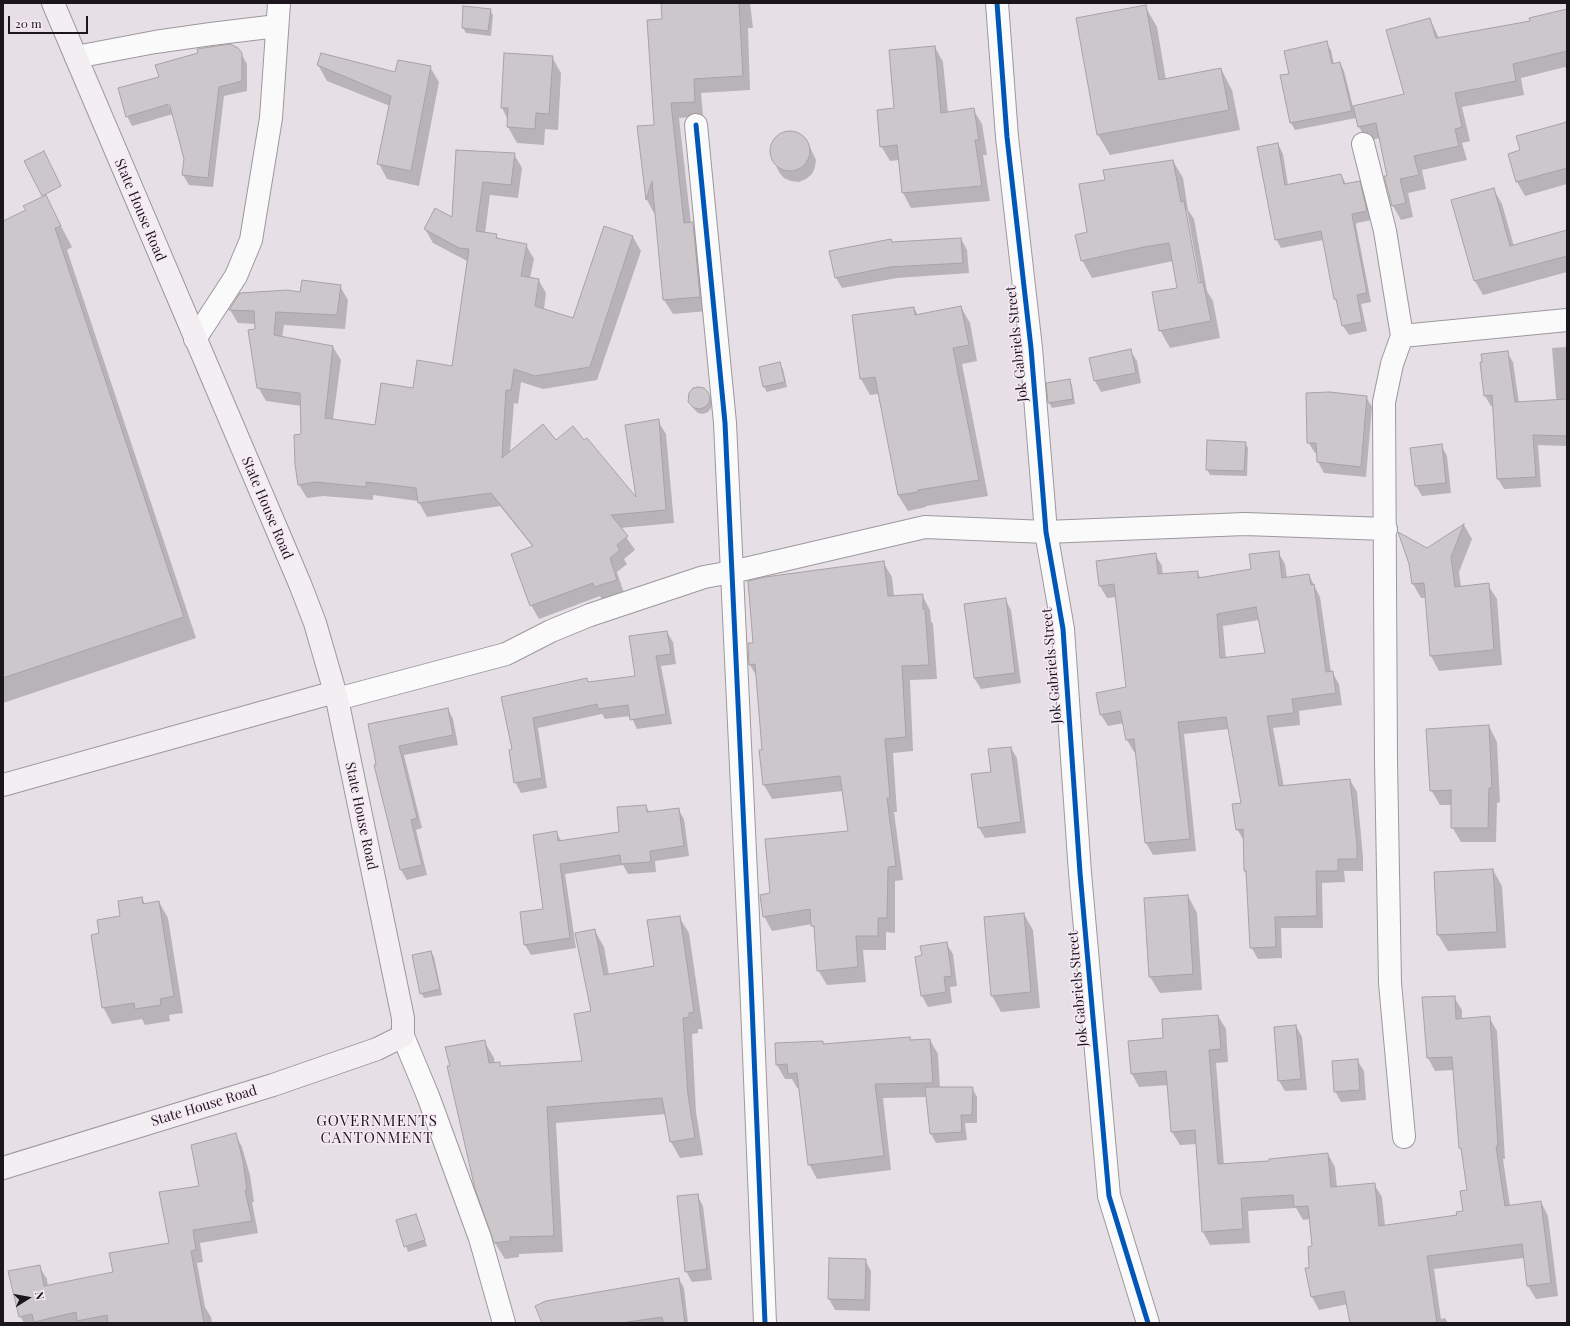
<!DOCTYPE html>
<style>
body{margin:0}
#map{position:relative;width:1570px;height:1326px;overflow:hidden;background:#e6e0e6;font-family:"Playfair Display",serif}
canvas{display:block}
.frame{position:absolute;inset:0;border:4px solid #1b161b;pointer-events:none}
.north{position:absolute;left:8px;top:1278px;width:40px;height:40px;-webkit-text-stroke:3px #f7eaf6;paint-order:stroke;rotate:79deg;font-size:11px;font-weight:700;line-height:16px;text-align:center;color:#1b161b}
.north::after{content:'';display:block;margin:auto;width:14px;height:18px;background:#1b161b;clip-path:polygon(50% 0,100% 100%,50% 72%,0 100%)}
.scale{position:absolute;left:8px;top:16px;width:80px;height:18px;box-sizing:border-box;border:2px solid #1b161b;border-top:0;padding-left:5px;font-size:12px;line-height:14px;white-space:nowrap;color:#1b161b;-webkit-text-stroke:3px #f7eaf6;paint-order:stroke}
</style>
<div id="map">
<canvas width="1570" height="1326"></canvas>
<div class="frame"></div>
<div class="north">N</div>
<div class="scale">20 m</div>
</div>
<script>
const ctx = document.querySelector('canvas').getContext('2d');
ctx.lineJoin = 'round';
function paint(path, color) {
  ctx.fillStyle = color;
  ctx.fill(path, 'evenodd');
}
function shape(rows) {
  const path = new Path2D();
  for (const r of rows) {
    if (r.length === 3) {
      path.moveTo(r[0] + r[2], r[1]);
      path.arc(r[0], r[1], r[2], 0, 2 * Math.PI);
      continue;
    }
    path.moveTo(r[0], r[1]);
    for (let i = 2; i < r.length; i += 2) path.lineTo(r[i], r[i + 1]);
  }
  return path;
}
function trace(path, color, width, dash) {
  ctx.strokeStyle = color;
  ctx.lineWidth = width;
  ctx.lineCap = dash ? 'butt' : 'round';
  ctx.setLineDash(dash || []);
  ctx.stroke(path);
}
function drawText(font, color, halo, rows, align = 'center') {
  ctx.font = font + ' "Playfair Display",serif';
  ctx.lineWidth = 3;
  ctx.setLineDash([]);
  ctx.textBaseline = 'middle';
  ctx.strokeStyle = halo;
  ctx.fillStyle = color;
  for (const [text, x, y, turn = 0] of rows) {
    ctx.save();
    ctx.translate(x, y);
    ctx.rotate((+turn || 0) * Math.PI / 180);
    ctx.textAlign = isNaN(turn) ? turn : align;
    if (halo) ctx.strokeText(text, 0, 0);
    ctx.fillText(text, 0, 0);
    ctx.restore();
  }
}
paint(shape([
 [662,3,750,3,753,28,748,28,750,90,701,93,703,116,679,118,691,224,692,224,701,238,708,311,673,314,664,300,656,209,654,213,647,200,638,127,655,125,663,20],
 [1145,6,1157,27,1166,80,1221,69,1232,90,1240,130,1110,155,1098,135,1078,19],
 [490,10,493,15,491,36,466,33,463,28],
 [1567,10,1567,70,1565,67,1521,78,1524,95,1462,107,1470,141,1462,143,1467,160,1422,170,1426,189,1408,193,1413,217,1401,220,1393,206,1388,177,1380,138,1367,141,1359,127,1356,118,1295,130,1291,123,1291,74,1326,43,1331,50,1334,65,1340,63,1344,71,1353,107,1405,95,1430,19,1439,38,1531,21],
 [935,47,943,62,948,113,973,109,982,124,987,155,983,155,990,201,911,208,903,193,900,160,890,161,881,146,895,109],
 [241,53,247,64,247,91,224,96,213,187,189,185,183,175,185,159,173,114,132,126,127,116],
 [167,99,172,107,172,111,165,100],
 [552,57,561,73,558,130,545,129,544,145,517,143,508,127,508,120,502,108],
 [318,65,396,73,430,67,439,82,419,186,387,179,379,164,390,106,327,81],
 [1567,123,1567,184,1525,196,1517,182,1522,151],
 [787,131,794,132,802,135,807,141,816,160,815,167,812,174,806,179,799,182,791,181,784,178,779,172,770,153,771,146,774,139,780,134],
 [1278,144,1283,154,1288,185,1341,175,1346,184,1359,182,1364,192,1372,220,1357,223,1356,225,1371,302,1361,304,1367,331,1349,335,1343,326,1338,305,1335,299,1323,240,1281,248,1276,239],
 [457,151,514,154,522,168,518,198,490,195,485,233,496,235,499,240,526,245,534,259,530,278,538,279,546,293,544,309,573,319,604,227,633,237,641,251,597,380,543,389,521,382,518,404,514,403,510,452,556,442,584,441,637,500,658,421,666,434,674,523,620,528,635,550,624,559,627,564,617,572,624,593,602,600,600,596,539,619,531,605,533,547,500,506,427,517,418,501,373,495,373,500,323,496,307,498,299,485,302,435,302,406,266,401,258,387,256,324,238,323,230,310,301,293,340,286,348,300,345,329,284,325,282,338,333,347,341,360,333,420,376,426,414,389,453,367,467,261,433,243,425,229,453,219],
 [1173,161,1183,178,1188,210,1194,219,1207,291,1213,301,1220,338,1170,348,1160,330,1178,288,1173,261,1092,278,1082,260,1088,233,1106,181],
 [1185,209,1187,211,1201,288,1199,288],
 [1494,190,1502,204,1514,246,1567,231,1567,272,1483,295,1475,281,1453,201],
 [48,201,72,247,67,250,196,638,3,703,3,222],
 [961,239,967,250,969,273,897,278,842,288,836,278,893,243],
 [961,307,970,323,977,361,962,364,988,496,926,506,926,507,908,511,898,495,879,394,870,395,861,379,853,316,914,308,918,315],
 [1567,347,1567,446,1538,445,1541,487,1504,489,1498,479,1493,406,1491,406,1485,396,1507,352,1513,362,1519,403,1557,400,1556,398,1552,348],
 [1130,350,1137,361,1141,383,1101,392,1095,381,1090,358],
 [780,364,783,369,787,387,767,392,764,387],
 [1069,380,1072,385,1075,404,1052,408,1049,403,1047,384],
 [707,392,712,402,711,408,708,412,703,414,698,413,692,407,689,402],
 [1366,397,1372,407,1366,477,1324,473,1318,462,1318,453,1315,453,1308,442],
 [1245,443,1248,448,1247,476,1210,475,1207,469],
 [1441,445,1447,456,1451,493,1422,496,1416,486],
 [1464,525,1472,539,1459,572,1461,587,1488,585,1497,599,1502,665,1439,671,1431,656,1426,598,1421,598,1413,584,1410,563,1400,533,1427,550],
 [1278,552,1285,564,1287,578,1309,575,1320,597,1331,672,1332,672,1339,684,1342,705,1299,711,1300,725,1273,728,1284,787,1350,780,1357,792,1363,857,1363,871,1344,871,1345,882,1322,883,1323,928,1281,928,1282,958,1258,959,1251,947,1247,875,1244,870,1244,841,1237,829,1242,804,1229,729,1184,734,1196,851,1153,855,1146,843,1136,751,1134,752,1127,740,1124,723,1108,726,1101,715,1127,688,1117,597,1107,598,1100,586,1155,554,1162,566,1163,575,1197,572,1201,579,1252,570],
 [1259,620,1266,654,1226,659,1223,626],
 [883,562,892,577,894,596,922,595,930,610,931,621,933,624,937,679,910,680,913,751,893,753,897,812,894,812,903,880,895,881,895,933,886,932,886,950,863,950,866,982,827,985,818,970,815,931,812,924,772,931,764,916,771,894,849,832,843,791,772,799,764,785,763,751,757,677,750,665,749,644,754,644],
 [1005,599,1011,610,1021,683,981,689,974,678],
 [667,632,673,642,676,664,661,666,672,724,637,729,631,716,605,719,602,714,538,728,547,788,521,793,515,782,513,750,502,698,587,680,589,683,636,677],
 [448,709,453,719,458,745,404,755,422,828,416,830,427,875,407,880,401,870,375,766,377,766,375,753],
 [1489,726,1497,742,1500,802,1497,803,1496,842,1461,842,1452,827,1452,805,1440,805,1431,790],
 [1011,748,1017,758,1026,833,985,838,979,828,992,773],
 [646,806,650,813,678,809,684,819,689,856,655,861,656,872,628,874,623,865,565,874,576,948,531,955,525,945,544,910,556,832,562,842,620,833],
 [1493,870,1502,886,1506,948,1448,951,1438,935,1435,873],
 [1188,896,1197,913,1202,990,1160,993,1150,977],
 [142,898,145,904,159,902,168,918,183,1013,169,1015,170,1021,145,1025,142,1019,112,1024,103,1007,121,917],
 [1024,914,1033,930,1040,1008,1001,1012,992,996],
 [679,917,689,933,703,1029,698,1029,698,1033,692,1034,696,1112,703,1155,680,1158,671,1142,666,1114,556,1123,563,1252,519,1254,519,1257,505,1259,495,1243,451,1066,484,1041,494,1058,495,1064,499,1063,501,1067,583,1062,592,1012,595,931,604,947,609,975,655,966],
 [946,943,953,954,957,986,950,987,952,1003,928,1007,922,996,923,956],
 [431,952,434,957,442,995,424,998,421,993],
 [1454,997,1462,1010,1462,1019,1489,1017,1497,1031,1505,1159,1503,1159,1510,1206,1541,1202,1548,1216,1558,1296,1536,1299,1528,1286,1524,1258,1434,1269,1441,1319,1445,1318,1448,1323,1361,1323,1348,1304,1319,1310,1312,1297,1310,1268,1313,1247,1310,1219,1303,1220,1296,1208,1248,1211,1250,1243,1210,1245,1203,1232,1197,1144,1180,1145,1172,1132,1168,1085,1139,1087,1132,1074,1164,1039,1218,1016,1226,1029,1228,1062,1216,1063,1224,1165,1270,1162,1328,1154,1335,1167,1337,1188,1374,1184,1382,1197,1385,1226,1458,1215,1464,1212,1468,1191,1462,1152,1460,1148,1454,1070,1435,1071,1428,1058],
 [1296,1026,1302,1037,1307,1090,1285,1091,1279,1081],
 [910,1038,911,1041,930,1040,938,1054,940,1088,972,1088,977,1097,977,1123,965,1123,967,1140,936,1143,931,1134,927,1097,883,1098,891,1170,817,1179,809,1164,800,1087,797,1088,792,1079,785,1079,777,1065,776,1044,822,1042,824,1045],
 [1357,1060,1364,1071,1366,1100,1341,1102,1335,1091],
 [235,1134,242,1147,250,1175,254,1202,252,1202,258,1233,200,1243,203,1262,197,1263,205,1307,211,1317,212,1323,24,1323,20,1316,39,1266,47,1279,48,1287,114,1273,170,1243,200,1187],
 [697,1195,703,1206,712,1280,692,1282,686,1271],
 [416,1215,427,1246,408,1252,397,1221],
 [830,1259,865,1260,871,1271,870,1311,835,1310,829,1299],
 [679,1279,684,1288,688,1323,543,1323]
]), '#0003');
const building = shape([
 [661,3,739,3,743,76,694,79,695,102,671,103,684,223,693,222,700,297,663,300,652,181,646,200,637,126,654,125,647,20,662,19,661,3],
 [1146,5,1159,80,1221,68,1229,110,1097,135,1076,18,1146,5],
 [463,6,491,9,488,31,462,28,463,6],
 [1567,9,1567,51,1513,64,1516,81,1455,93,1462,127,1455,129,1459,146,1414,156,1419,175,1400,179,1406,203,1392,206,1384,176,1387,176,1376,123,1358,127,1353,106,1404,94,1386,30,1430,18,1436,38,1530,21,1529,18,1567,9],
 [1327,41,1332,64,1340,62,1352,111,1290,123,1280,75,1289,74,1284,51,1327,41],
 [230,44,238,48,242,53,242,81,219,87,208,178,182,175,184,159,170,106,169,104,126,117,118,88,159,77,155,65,198,53,197,49,230,44],
 [935,46,941,113,974,108,979,140,975,140,982,186,902,193,897,145,880,147,877,110,894,108,889,50,935,46],
 [321,53,395,72,398,60,431,66,411,171,377,164,391,96,317,65,321,53],
 [504,53,553,56,549,114,536,113,535,129,507,127,508,108,501,108,504,53],
 [1567,122,1567,168,1516,182,1508,154,1520,150,1516,136,1567,122],
 [790,151,20],
 [1278,143,1285,185,1341,174,1344,184,1360,181,1367,211,1352,214,1352,215,1367,293,1357,295,1362,322,1342,326,1336,299,1334,299,1321,231,1275,240,1257,147,1278,143],
 [456,150,515,153,511,185,483,182,476,231,497,234,496,238,527,244,521,276,539,279,535,306,573,318,604,226,633,236,590,367,535,376,514,369,511,390,506,390,502,458,543,424,556,440,573,426,584,440,587,438,636,497,625,425,659,419,666,510,611,515,628,536,617,545,620,550,610,558,617,580,594,587,593,583,530,606,511,554,533,546,491,493,418,503,416,488,366,482,366,487,315,482,298,485,295,464,294,435,301,434,300,393,257,388,248,330,255,329,254,311,229,310,240,293,287,290,300,292,302,280,341,285,337,315,276,312,274,335,333,346,325,418,375,425,381,383,413,388,417,360,452,366,469,249,459,248,424,229,435,208,452,217,456,150],
 [44,151,61,186,42,196,24,161,44,151],
 [1173,160,1181,202,1184,201,1199,283,1203,282,1211,321,1159,331,1152,292,1177,288,1169,243,1144,247,1081,261,1075,235,1087,232,1079,184,1105,180,1103,170,1173,160],
 [1494,188,1510,246,1567,230,1567,256,1474,281,1451,200,1494,188],
 [46,195,61,226,55,228,184,617,3,678,3,221,26,210,23,206,46,195],
 [961,238,963,263,890,267,835,278,829,251,891,239,892,242,961,238],
 [961,306,969,345,953,348,979,480,918,490,918,492,898,495,875,377,860,379,852,315,914,307,915,315,961,306],
 [1131,349,1136,373,1094,381,1089,358,1131,349],
 [1508,351,1515,402,1567,399,1567,436,1533,435,1536,477,1497,479,1492,395,1484,396,1480,362,1482,362,1481,354,1508,351],
 [780,362,785,382,763,387,759,367,780,362],
 [1070,379,1073,399,1048,403,1046,383,1070,379],
 [698,387,704,388,708,392,710,398,709,403,705,407,700,409,694,408,688,402,689,393,693,388,698,387],
 [1329,392,1367,396,1361,467,1317,462,1316,443,1307,443,1306,393,1329,392],
 [1207,440,1246,442,1244,471,1206,470,1207,440],
 [1442,444,1446,483,1415,486,1410,448,1442,444],
 [1464,524,1451,557,1455,587,1489,583,1494,650,1430,656,1424,583,1412,584,1409,564,1398,532,1427,548,1464,524],
 [1279,551,1282,578,1309,574,1311,585,1314,584,1326,672,1333,671,1336,693,1292,699,1294,713,1267,716,1279,786,1350,779,1357,844,1357,859,1338,859,1338,871,1316,871,1317,916,1275,917,1276,947,1250,948,1246,871,1244,871,1243,829,1236,830,1232,804,1241,803,1226,717,1178,722,1190,839,1145,843,1134,739,1126,740,1120,711,1100,715,1096,693,1126,687,1114,584,1099,586,1096,561,1156,553,1158,574,1198,571,1198,578,1251,569,1249,554,1279,551],
 [1256,607,1265,653,1220,658,1217,614,1256,607],
 [884,561,888,596,923,594,923,609,925,609,929,665,902,666,906,737,885,739,890,798,887,798,896,866,888,867,887,918,878,918,878,936,856,936,858,967,817,971,814,926,811,926,810,909,763,917,760,895,770,893,765,839,848,831,840,776,763,785,759,750,762,750,755,664,749,665,748,643,753,643,748,581,765,577,884,561],
 [1006,598,1015,673,974,678,964,604,1006,598],
 [667,631,671,654,656,656,666,714,630,720,628,705,598,709,597,704,533,718,542,778,514,783,509,750,512,749,501,697,587,678,588,682,635,676,629,636,667,631],
 [448,708,453,735,399,746,417,818,411,820,422,865,400,870,374,765,376,765,374,753,368,724,448,708],
 [1489,725,1492,788,1489,788,1488,828,1451,828,1451,790,1430,791,1426,729,1489,725],
 [1011,747,1021,822,978,828,971,774,991,772,988,749,1011,747],
 [646,805,647,812,679,808,684,846,650,851,651,862,621,864,620,855,560,864,570,938,524,945,520,912,543,909,533,835,557,831,558,841,619,832,617,807,646,805],
 [1493,869,1497,932,1437,935,1434,872,1493,869],
 [1188,895,1193,974,1149,977,1144,898,1188,895],
 [142,897,143,904,159,901,174,996,160,999,161,1005,135,1009,134,1003,102,1008,91,935,99,933,97,920,120,916,118,901,142,897],
 [1024,913,1031,992,991,996,984,917,1024,913],
 [680,916,694,1012,689,1013,689,1017,683,1018,688,1095,695,1138,670,1142,662,1098,547,1107,554,1236,510,1237,510,1241,494,1243,475,1189,447,1066,450,1066,445,1047,485,1040,489,1063,500,1062,500,1066,582,1061,574,1014,591,1011,575,933,595,929,604,975,654,966,647,920,680,916],
 [947,942,952,976,944,977,946,992,921,996,915,957,922,955,920,946,947,942],
 [431,951,440,989,420,994,412,955,431,951],
 [1455,996,1456,1019,1490,1016,1498,1146,1496,1146,1505,1206,1541,1201,1551,1283,1527,1286,1522,1244,1427,1256,1437,1323,1350,1323,1344,1291,1311,1297,1305,1268,1309,1268,1308,1247,1312,1246,1308,1206,1294,1207,1293,1195,1241,1198,1243,1229,1202,1232,1195,1130,1171,1132,1166,1071,1131,1074,1128,1041,1163,1038,1162,1019,1218,1015,1221,1049,1209,1050,1218,1164,1269,1161,1269,1159,1328,1153,1331,1187,1375,1183,1379,1226,1457,1215,1456,1212,1463,1211,1460,1191,1467,1190,1461,1148,1459,1148,1452,1057,1427,1058,1422,997,1455,996],
 [1296,1025,1301,1079,1278,1081,1274,1027,1296,1025],
 [910,1037,910,1040,930,1039,933,1083,875,1084,884,1156,808,1165,797,1073,788,1074,787,1064,776,1065,775,1043,823,1041,823,1044,910,1037],
 [1358,1059,1360,1090,1334,1092,1332,1061,1358,1059],
 [925,1087,973,1087,972,1115,961,1115,962,1132,930,1134,925,1087],
 [236,1133,243,1161,247,1189,245,1190,252,1221,193,1230,196,1250,191,1251,204,1323,108,1323,107,1315,77,1321,76,1312,34,1322,32,1314,19,1317,8,1271,40,1265,44,1286,113,1272,109,1253,169,1243,159,1192,199,1186,191,1145,236,1133],
 [698,1194,707,1269,685,1272,677,1196,698,1194],
 [416,1214,425,1240,404,1247,396,1220,416,1214],
 [829,1258,866,1259,865,1300,828,1299,829,1258],
 [679,1278,685,1323,663,1323,662,1317,621,1323,542,1323,535,1306,546,1301,679,1278]
]);
paint(building, '#ccc7cb');
trace(building, '#a7a2a7', 1);
const minor = shape([
 [997,3,1007,137,1031,348,1046,532,1063,629,1080,873,1109,1196,1148,1323],
 [76,57,155,42,211,34,277,26],
 [696,125,725,423,751,981,765,1323],
 [1363,144,1385,231,1402,336,1392,364,1384,402,1386,760,1390,983,1404,1137],
 [1402,336,1567,320],
 [195,339,236,276,251,240,271,118,279,3],
 [337,699,506,654,551,631,590,615,704,577,732,572,925,527,1046,532,1245,524,1386,529],
 [403,1036,428,1096,480,1238,504,1323]
]);
const secondary = shape([
 [3,785,335,692],
 [3,1168,273,1085,377,1049,403,1036,403,1018,337,699,315,623,300,584,53,3]
]);
trace(minor, '#9c989c', 24);
trace(secondary, '#9c989c', 24);
trace(minor, '#fbfafb', 22);
trace(secondary, '#f2eef2', 22);
trace(shape([
 [997,3,1007,137,1031,348,1046,532,1063,629,1080,873,1109,1196,1148,1323],
 [696,125,725,423,751,981,765,1323]
]), '#0057b8', 5);
drawText('14px', '#1b161b', '#f7eaf6', [
 ["State House Road",140,210,67],
 ["Jok Gabriels Street",1017,344,-96],
 ["State House Road",267,508,67],
 ["Jok Gabriels Street",1052,666,-95],
 ["State House Road",361,816,78],
 ["Jok Gabriels Street",1078,989,-95],
 ["State House Road",204,1106,-17]
]);
ctx.letterSpacing = '1px';
drawText('15px', '#1b161b', '#f7eaf6', [
 ["GOVERNMENTS",377,1121],
 ["CANTONMENT",377,1138]
]);
ctx.letterSpacing = '0px';
</script>
